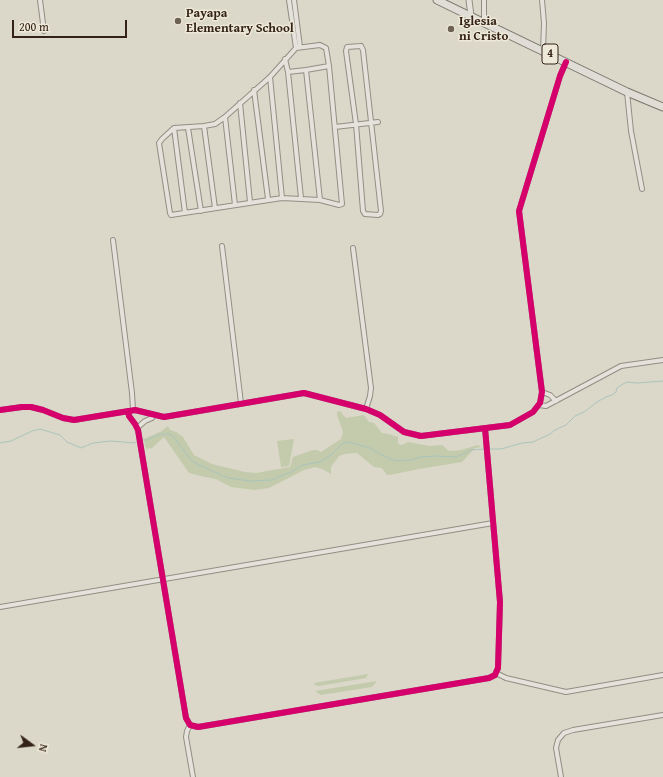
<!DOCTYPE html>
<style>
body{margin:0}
#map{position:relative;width:663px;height:777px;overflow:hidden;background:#dbd8c9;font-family:"Gentium Book Plus",serif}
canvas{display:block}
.north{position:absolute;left:12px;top:725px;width:40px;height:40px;-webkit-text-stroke:3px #ede8d7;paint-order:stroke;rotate:105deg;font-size:11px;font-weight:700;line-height:16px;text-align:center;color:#342218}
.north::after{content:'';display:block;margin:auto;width:14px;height:18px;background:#342218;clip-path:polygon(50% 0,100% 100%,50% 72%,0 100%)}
.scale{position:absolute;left:12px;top:20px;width:115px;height:18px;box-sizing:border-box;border:2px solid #342218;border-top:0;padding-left:5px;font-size:12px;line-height:14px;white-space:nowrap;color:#342218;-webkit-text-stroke:3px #ede8d7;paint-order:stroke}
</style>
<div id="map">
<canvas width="663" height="777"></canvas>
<div class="north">N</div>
<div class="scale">200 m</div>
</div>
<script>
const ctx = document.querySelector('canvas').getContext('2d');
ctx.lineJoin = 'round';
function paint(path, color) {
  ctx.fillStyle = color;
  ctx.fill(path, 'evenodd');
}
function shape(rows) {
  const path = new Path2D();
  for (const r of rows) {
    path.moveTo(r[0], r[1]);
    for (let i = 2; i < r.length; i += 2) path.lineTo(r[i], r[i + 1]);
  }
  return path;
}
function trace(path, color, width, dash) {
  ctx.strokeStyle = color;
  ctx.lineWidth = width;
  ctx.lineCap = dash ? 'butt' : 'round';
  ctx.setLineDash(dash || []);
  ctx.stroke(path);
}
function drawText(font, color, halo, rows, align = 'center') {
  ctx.font = font + ' "Gentium Book Plus",serif';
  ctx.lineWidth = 3;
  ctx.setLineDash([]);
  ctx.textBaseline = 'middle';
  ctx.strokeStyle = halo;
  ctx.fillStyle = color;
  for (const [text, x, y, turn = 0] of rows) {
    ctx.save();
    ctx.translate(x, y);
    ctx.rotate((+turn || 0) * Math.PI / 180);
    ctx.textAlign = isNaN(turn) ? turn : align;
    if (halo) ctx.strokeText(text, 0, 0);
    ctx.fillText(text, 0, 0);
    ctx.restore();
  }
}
paint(shape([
 [340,411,346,418,364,415,369,422,374,423,382,433,388,434,398,437,398,444,402,445,408,442,429,446,442,445,449,451,461,450,478,445,481,447,475,448,462,462,419,469,395,474,387,475,382,468,374,467,357,453,345,454,339,456,331,467,331,474,322,469,315,467,304,470,269,488,255,490,231,487,216,479,205,477,189,473,164,437,152,448,146,449,145,446,144,439,162,431,168,426,170,430,176,432,183,437,194,455,212,464,245,472,256,473,284,468,290,467,293,457,313,450,317,450,321,452,341,439,343,432,337,415,337,412],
 [294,439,289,466,281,467,277,441],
 [368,674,366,678,319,686,315,685,314,683],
 [377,681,372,687,321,695,315,691]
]), '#c3cbac');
trace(shape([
 [142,440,147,440,160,434,169,434,172,435,191,460,199,465,228,478,250,481,272,480,291,472,303,465,320,462,331,455,343,443,348,442,370,448,384,456,396,461,411,460,421,457,436,456,456,457,471,450,484,449],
 [0,443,11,441,32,431,40,429,60,435,67,442,81,448,93,443,111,441,134,443,139,441],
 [488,449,501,449,522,443,533,442,550,434,555,430,566,425,575,416,584,412,597,402,606,397,612,395,616,392,617,388,623,384,627,382,637,383,663,381]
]), '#aac4bb', 1);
const minor = shape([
 [40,0,44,31],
 [289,0,296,48],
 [294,0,300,47],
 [542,0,544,23,543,51],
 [484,22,484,0],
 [320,45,326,48,329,66,342,204,339,205,320,200,282,198,171,215,170,213,159,143,162,139,174,128,204,126,215,124,225,117,270,77,296,48,320,45],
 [361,46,363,50,381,211,380,214,378,215,365,214,363,211,356,124,346,51,347,47,361,46],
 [285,59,288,72,301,198],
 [306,70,329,66],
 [288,72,306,70,320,200],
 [270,77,282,198],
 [254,90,268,199],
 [627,92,631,131,642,189],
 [240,103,250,202],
 [225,117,235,205],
 [204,126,215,208],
 [335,127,378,122],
 [174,128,185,213],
 [188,128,201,211],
 [113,240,132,393,133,410],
 [222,246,241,403],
 [353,248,371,388,370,396,366,409],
 [542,392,550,395,556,401],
 [539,405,546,406,621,366,663,360],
 [0,410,22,407,31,407,43,410,63,418,74,420,135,410,164,417,304,393,366,409,380,415,404,432,421,436,510,425,533,412,540,403,542,392,519,211,560,76,566,62],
 [128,411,129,416,135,424,138,430,186,718,190,725,198,727,489,678,495,675,498,668,500,602,485,428],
 [137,428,145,421,152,418,154,415],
 [0,607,493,523],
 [496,673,506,678,566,692,663,675],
 [190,725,187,731,186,737,193,777],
 [561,777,556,748,558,740,564,733,573,730,663,715]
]);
const tertiary = shape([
 [469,0,471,16]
]);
const trunk = shape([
 [437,0,627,92,663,107]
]);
trace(minor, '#928e84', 6);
trace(tertiary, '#928e84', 7);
trace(trunk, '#7a766d', 9);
trace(minor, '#e4e2db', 4);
trace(tertiary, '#e4e2db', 5);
trace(trunk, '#dfddd5', 7);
trace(shape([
 [0,410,22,407,31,407,43,410,63,418,74,420,135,410,164,417,304,393,366,409,380,415,404,432,421,436,510,425,533,412,540,403,542,392,519,211,560,76,566,62],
 [128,411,129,416,135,424,138,430,186,718,190,725,198,727,489,678,495,675,498,668,500,602,485,428]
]), '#d6006c', 6);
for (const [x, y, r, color] of [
 [178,21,4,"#6e6256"],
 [451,29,4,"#6e6256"]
]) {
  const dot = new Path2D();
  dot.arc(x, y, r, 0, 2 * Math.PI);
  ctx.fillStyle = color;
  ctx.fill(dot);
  trace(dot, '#ede8d7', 1.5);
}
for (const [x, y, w] of [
 [550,54,16]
]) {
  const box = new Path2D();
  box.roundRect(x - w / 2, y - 10, w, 20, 3);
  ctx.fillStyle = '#ede8d7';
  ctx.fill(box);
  trace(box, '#342218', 1);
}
drawText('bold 12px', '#342218', null, [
 ["4",550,54]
]);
drawText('bold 13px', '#342218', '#ede8d7', [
 ["Payapa",186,14],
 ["Elementary School",186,29],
 ["Iglesia",459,22],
 ["ni Cristo",459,37]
], 'left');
</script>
